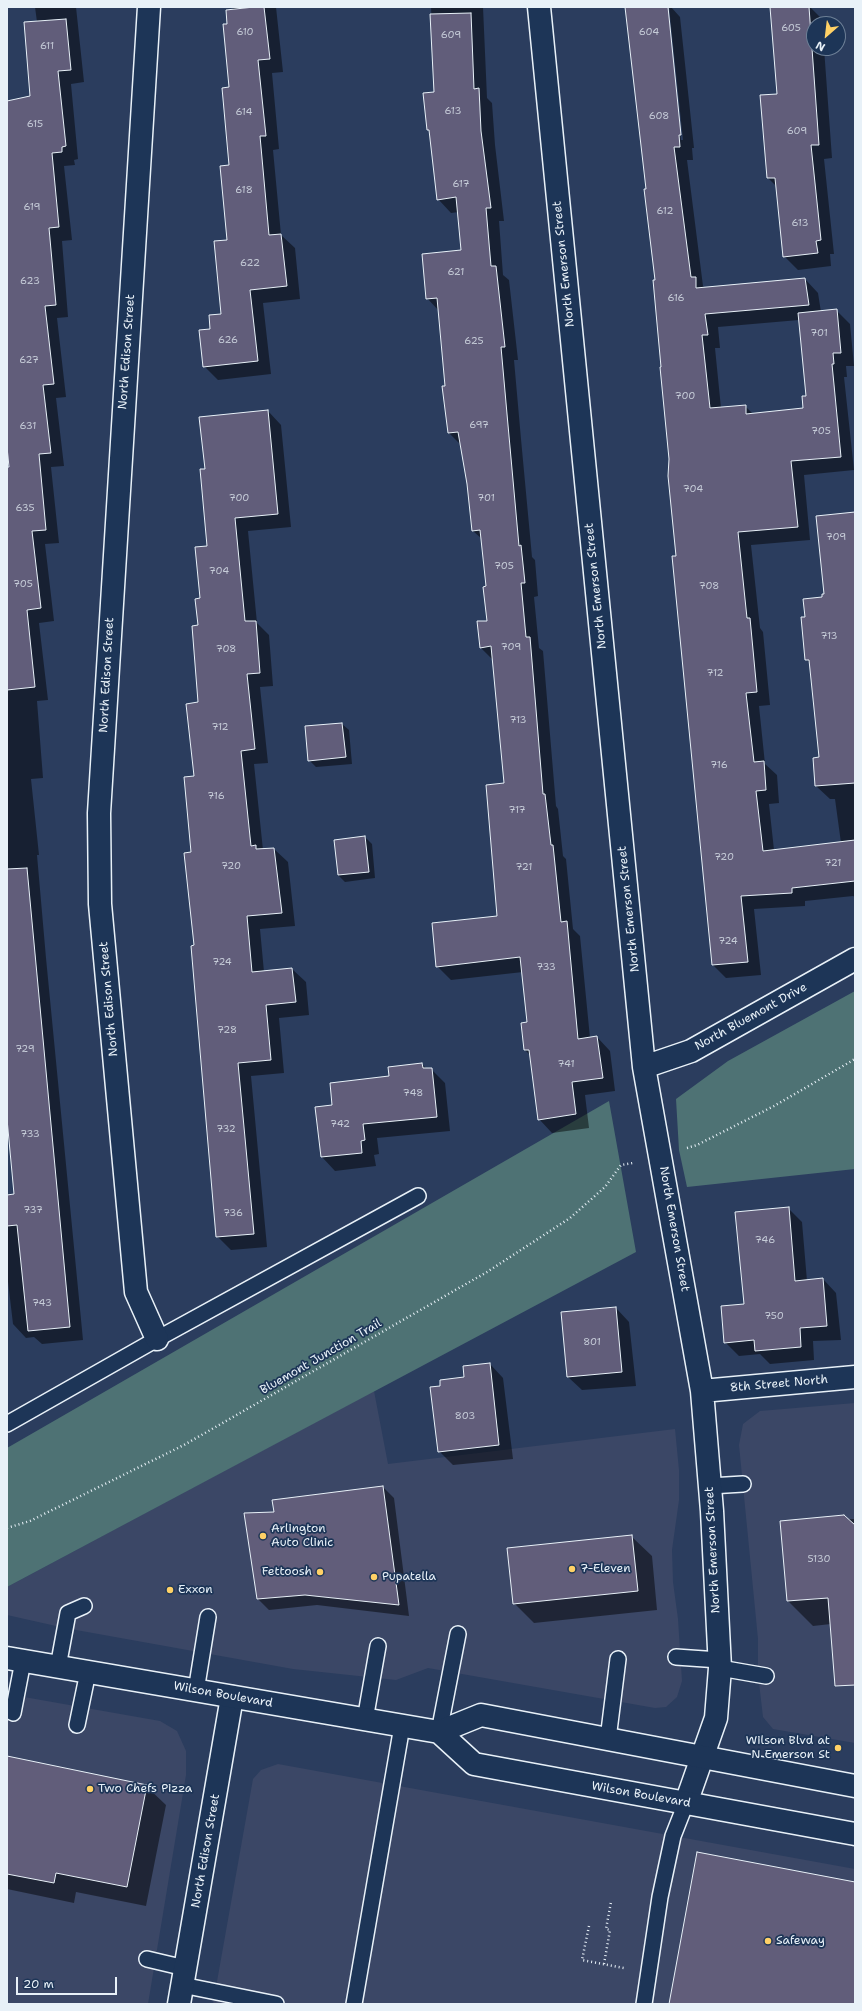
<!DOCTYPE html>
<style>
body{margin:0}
#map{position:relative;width:862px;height:2011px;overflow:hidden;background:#2b3d5e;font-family:"Shantell Sans",sans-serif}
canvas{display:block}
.frame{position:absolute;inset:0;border:8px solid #e8f1f8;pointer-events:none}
.north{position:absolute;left:806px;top:16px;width:40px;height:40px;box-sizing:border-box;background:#1d3557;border:1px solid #6e8097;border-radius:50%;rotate:208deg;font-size:11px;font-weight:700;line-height:16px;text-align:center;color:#e8f1f8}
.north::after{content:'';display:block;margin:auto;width:14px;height:18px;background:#ffd166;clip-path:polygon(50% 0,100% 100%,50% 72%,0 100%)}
.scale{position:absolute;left:16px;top:1977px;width:101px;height:18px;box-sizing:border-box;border:2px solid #e8f1f8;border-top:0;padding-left:5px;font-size:12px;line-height:14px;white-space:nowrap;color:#e8f1f8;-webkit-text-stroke:3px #1d3557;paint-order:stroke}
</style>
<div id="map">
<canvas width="862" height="2011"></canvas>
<div class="frame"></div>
<div class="north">N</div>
<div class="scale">20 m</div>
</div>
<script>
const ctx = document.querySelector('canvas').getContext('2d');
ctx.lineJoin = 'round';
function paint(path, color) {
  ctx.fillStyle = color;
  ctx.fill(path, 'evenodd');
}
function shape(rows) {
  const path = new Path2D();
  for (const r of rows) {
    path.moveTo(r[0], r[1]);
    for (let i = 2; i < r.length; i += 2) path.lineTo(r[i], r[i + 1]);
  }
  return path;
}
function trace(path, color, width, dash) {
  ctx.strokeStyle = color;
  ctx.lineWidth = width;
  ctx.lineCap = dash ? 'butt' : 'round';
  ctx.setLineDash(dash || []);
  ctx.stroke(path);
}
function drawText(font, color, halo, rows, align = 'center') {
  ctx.font = font + ' "Shantell Sans",sans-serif';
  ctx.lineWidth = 3.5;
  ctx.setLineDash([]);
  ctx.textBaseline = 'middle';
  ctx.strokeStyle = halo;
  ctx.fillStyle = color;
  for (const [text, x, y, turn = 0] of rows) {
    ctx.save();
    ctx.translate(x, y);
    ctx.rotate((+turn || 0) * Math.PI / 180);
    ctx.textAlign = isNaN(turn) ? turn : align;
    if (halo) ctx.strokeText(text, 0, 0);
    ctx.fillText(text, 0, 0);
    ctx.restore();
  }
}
paint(shape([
 [374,1391,388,1464,675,1429,679,1470,679,1500,672,1550,673,1582,678,1619,682,1681,677,1697,666,1707,655,1708,428,1668,396,1680,293,1669,65,1628,7,1615,7,1587],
 [855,1403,855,1743,773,1729,763,1717,758,1674,758,1639,739,1445,743,1424,760,1411],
 [7,1694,160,1721,177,1731,186,1751,186,1775,148,2004,7,2004],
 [278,1764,855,1869,855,2004,213,2004,253,1779,261,1770]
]), '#3b4766');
paint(shape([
 [855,991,855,1169,687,1187,679,1150,676,1099,728,1061],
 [609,1101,636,1252,7,1587,7,1448]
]), '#4e7274');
paint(shape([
 [35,7,76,7,84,82,71,84,78,159,74,160,75,165,64,166,72,240,62,241,68,317,57,318,66,397,56,398,64,466,51,467,59,543,45,544,54,621,39,623,48,700,37,701,43,778,31,779,39,855,37,855,46,958,83,1340,42,1344,34,1337,26,1338,13,1324,7,1273,7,1196,15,1195,7,1111,7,487,12,486,7,439,7,102,31,97,37,22],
 [233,7,276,7,283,72,272,73,279,149,273,150,281,235,295,248,300,299,263,303,271,374,218,380,204,366,212,330,222,315,228,240,231,166,229,25],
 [431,7,483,7,487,98,492,103,495,145,504,221,499,221,503,275,509,280,518,360,514,360,521,439,532,557,535,560,538,596,534,597,539,648,543,651,556,806,558,809,563,856,566,859,573,929,580,936,590,1038,597,1037,610,1051,615,1091,585,1095,589,1128,552,1133,539,1119,530,1055,525,1050,528,1023,523,972,451,980,437,966,498,917,505,784,493,660,480,647,488,621,487,587,482,539,473,531,468,484,462,446,449,433,439,311,427,298,463,251,459,212,451,213,438,199,424,94,435,93],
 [629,7,667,7,681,140,683,140,669,7,671,7,680,17,694,148,692,148,693,160,687,160,703,286,705,288,805,279,818,293,821,312,836,310,850,324,854,366,846,366,847,377,844,377,854,470,804,475,810,540,751,545,760,628,763,632,770,705,759,706,765,764,777,775,779,803,769,804,774,850,841,843,835,799,830,799,816,786,820,758,811,664,806,659,806,618,825,595,855,513,855,897,853,896,805,901,805,906,754,909,761,975,726,978,713,965,677,557,657,281],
 [799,320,807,397,804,408,753,414,745,406,721,408,715,348,720,348,718,327],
 [787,7,810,7,822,19,822,24,814,24,814,48,824,48,832,158,824,159,834,254,830,254,831,266,798,270,784,256,776,186,768,178],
 [268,411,281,425,291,527,248,531,257,623,269,635,273,686,260,687,268,763,254,764,263,850,274,849,288,862,295,926,260,929,264,972,292,969,306,982,309,1015,279,1018,284,1073,251,1076,267,1247,231,1250,217,1236,195,946,192,853,199,703,199,626,208,546,206,470],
 [342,724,349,730,352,764,316,767,309,760],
 [365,837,372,844,375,878,345,882,338,875,335,841],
 [422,1064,427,1069,431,1069,445,1083,450,1131,377,1138,379,1154,374,1155,376,1166,335,1171,322,1157,333,1106,390,1077],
 [788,1208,802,1222,807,1281,823,1279,836,1293,841,1340,813,1341,814,1360,770,1364,760,1354,739,1356,725,1342,745,1305],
 [616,1308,629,1322,636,1386,582,1390,568,1377],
 [490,1364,503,1378,513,1459,453,1465,439,1451,465,1378],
 [383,1487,394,1498,409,1616,317,1605,269,1610,258,1599,275,1513],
 [855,1519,855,1667,831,1624,813,1626,788,1601,781,1522],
 [632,1537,652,1556,657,1610,534,1623,514,1603],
 [7,1757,146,1786,166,1805,146,1906,76,1892,74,1903,7,1889]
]), '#0007');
const building = shape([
 [254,7,264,7,270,59,258,60,266,136,260,136,269,235,281,234,287,286,250,290,258,361,203,367,199,330,210,329,209,315,221,314,214,241,227,240,220,166,229,165,222,88,229,87,223,24,227,24,226,10,254,7],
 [625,7,668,7,681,135,679,135,680,147,674,147,691,277,696,277,696,288,805,278,809,305,705,314,708,335,702,335,710,408,746,405,746,414,803,408,802,396,806,396,798,313,837,309,841,353,833,353,834,364,832,364,841,457,791,461,798,527,738,532,747,618,750,618,757,692,746,693,754,762,764,761,766,790,756,791,763,851,855,840,855,881,792,888,792,893,741,896,748,962,712,965,672,556,676,556,668,476,669,459,660,367,661,367,653,280,655,280,644,189,646,189,625,7],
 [770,7,809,7,819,145,811,145,821,240,816,241,818,253,783,257,775,178,767,178,760,95,777,94,770,7],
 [471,13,474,89,479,88,481,131,491,208,486,208,491,266,496,266,505,347,501,347,508,425,519,546,521,545,525,583,521,583,526,637,530,637,543,794,545,794,551,845,553,845,561,922,567,921,578,1039,597,1036,603,1078,572,1082,576,1114,538,1120,529,1050,524,1050,521,1023,527,1022,520,957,436,967,432,923,497,916,486,785,504,783,491,646,480,648,477,621,487,621,483,587,486,586,480,530,472,531,467,484,458,432,448,433,442,386,445,386,437,298,426,299,422,254,461,250,456,197,437,200,429,130,427,130,423,93,434,92,430,14,471,13],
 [66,19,71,70,58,71,66,146,62,147,62,152,52,153,59,227,49,228,56,305,45,306,54,384,43,385,51,453,39,454,46,530,32,531,41,608,27,610,35,687,7,690,7,467,9,467,7,447,7,101,30,96,24,22,66,19],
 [268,410,278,514,235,518,245,621,256,621,260,673,247,674,255,749,241,751,251,846,256,845,256,849,274,848,282,913,247,916,252,972,292,968,296,1002,266,1005,271,1060,238,1063,254,1234,216,1237,191,946,194,945,184,853,191,852,184,777,194,776,186,704,198,702,192,626,198,625,195,599,200,598,195,547,207,546,200,469,205,469,199,417,268,410],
 [855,512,855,783,815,786,813,758,819,757,809,660,805,660,801,617,805,617,803,599,822,597,822,594,824,594,816,516,855,512],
 [342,723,346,757,308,761,305,726,342,723],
 [365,836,369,872,338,875,334,840,365,836],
 [27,868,70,1327,28,1331,17,1225,7,1226,7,1195,14,1194,7,1119,7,869,27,868],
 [422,1063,423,1068,432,1068,437,1117,363,1124,365,1140,361,1141,362,1153,321,1157,315,1107,332,1105,330,1083,389,1076,388,1067,422,1063],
 [789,1207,795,1281,823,1278,827,1326,800,1328,801,1347,755,1351,754,1340,724,1343,721,1306,744,1304,735,1212,789,1207],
 [616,1307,622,1372,567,1377,561,1312,616,1307],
 [490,1363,499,1445,438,1452,430,1387,440,1386,440,1380,464,1377,463,1366,490,1363],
 [383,1486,399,1605,305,1595,257,1599,244,1513,274,1512,272,1500,383,1486],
 [844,1515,855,1525,855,1685,835,1686,828,1598,787,1601,780,1521,844,1515],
 [632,1535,638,1591,513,1604,507,1548,632,1535],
 [7,1756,147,1785,127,1887,56,1873,54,1883,7,1874,7,1756],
 [697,1852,855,1882,855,2004,669,2004,697,1852]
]);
paint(building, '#615d7a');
trace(building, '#e8f1f8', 1);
const lane = shape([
 [7,1424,157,1339,418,1196],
 [710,1486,743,1484],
 [676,1657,719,1660],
 [58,1667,68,1613,84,1606],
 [720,1668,766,1676],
 [196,1691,208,1617],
 [13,1713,23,1661],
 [365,1720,378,1646],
 [77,1725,88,1672],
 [439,1732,458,1634],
 [608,1739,618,1659],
 [147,1959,185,1968],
 [182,1985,276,2004],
 [354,2004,402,1726],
 [644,2004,660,1897,673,1836,686,1803]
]);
const street = shape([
 [149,7,99,813,100,904,136,1292,157,1339],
 [539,7,644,1067,702,1391,712,1511,720,1668,716,1718,686,1803],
 [644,1067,691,1051,855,959],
 [702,1391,855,1377],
 [179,2004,232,1697]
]);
const secondary = shape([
 [7,1658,439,1732,481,1715,855,1786],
 [439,1732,474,1764,855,1834]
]);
trace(lane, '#e8f1f8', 18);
trace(street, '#e8f1f8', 25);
trace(secondary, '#e8f1f8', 25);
trace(shape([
 [687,1148,697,1145,774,1106,855,1059],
 [7,1528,30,1521,184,1445,487,1272,570,1218,605,1187,621,1165,633,1163],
 [589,1926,582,1960,624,1968],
 [604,1964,610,1930,606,1929,611,1902]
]), '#e8f1f8', 2.5, [1, 3]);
trace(lane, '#1d3557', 15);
trace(street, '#1d3557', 22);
trace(secondary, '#1d3557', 22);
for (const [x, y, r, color] of [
 [263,1536,4,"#ffd166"],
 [572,1569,4,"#ffd166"],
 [320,1572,4,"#ffd166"],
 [374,1577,4,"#ffd166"],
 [170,1590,4,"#ffd166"],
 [838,1748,4,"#ffd166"],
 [90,1789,4,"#ffd166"],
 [768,1941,4,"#ffd166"]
]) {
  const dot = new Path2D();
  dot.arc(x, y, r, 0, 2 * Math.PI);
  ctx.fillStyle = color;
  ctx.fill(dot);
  trace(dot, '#1d3557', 1.5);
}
drawText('10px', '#c6ccd8', null, [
 ["605",791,28],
 ["610",245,32],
 ["604",649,32],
 ["609",451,35],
 ["611",47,46],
 ["613",453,111],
 ["614",244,112],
 ["608",659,116],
 ["615",35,124],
 ["609",797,131],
 ["617",461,184],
 ["618",244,190],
 ["619",32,207],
 ["612",665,211],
 ["613",800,223],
 ["622",250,263],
 ["621",456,272],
 ["623",30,281],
 ["616",676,298],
 ["701",819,333],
 ["626",228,340],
 ["625",474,341],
 ["627",29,360],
 ["700",685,396],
 ["697",479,425],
 ["631",28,426],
 ["705",821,431],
 ["704",693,489],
 ["700",239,498],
 ["701",486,498],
 ["635",25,508],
 ["709",836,537],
 ["705",504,566],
 ["704",219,571],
 ["705",23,584],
 ["708",709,586],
 ["713",829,636],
 ["709",511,647],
 ["708",226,649],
 ["712",715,673],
 ["713",518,720],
 ["712",220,727],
 ["716",719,765],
 ["716",216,796],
 ["717",517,810],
 ["720",724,857],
 ["721",833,863],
 ["720",231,866],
 ["721",524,867],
 ["724",728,941],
 ["724",222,962],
 ["733",546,967],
 ["728",227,1030],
 ["729",25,1049],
 ["741",566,1064],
 ["748",413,1093],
 ["742",340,1124],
 ["732",226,1129],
 ["733",30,1134],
 ["737",33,1210],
 ["736",233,1213],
 ["746",765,1240],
 ["743",42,1303],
 ["750",774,1316],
 ["801",592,1342],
 ["803",465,1416],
 ["5130",819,1559]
]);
drawText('12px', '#e8f1f8', '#1d3557', [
 ["North Emerson Street",564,264,-96],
 ["North Edison Street",127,352,-86],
 ["North Emerson Street",596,586,-96],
 ["North Edison Street",107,675,-87],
 ["North Emerson Street",629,909,-96],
 ["North Edison Street",109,999,-95],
 ["North Bluemont Drive",751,1017,-29],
 ["North Emerson Street",674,1229,80],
 ["Bluemont Junction Trail",321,1357,-30],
 ["8th Street North",779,1384,-5],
 ["North Emerson Street",713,1550,-93],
 ["Wilson Boulevard",223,1695,10],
 ["Wilson Boulevard",641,1795,10],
 ["North Edison Street",206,1851,-80]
]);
drawText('12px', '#e8f1f8', '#1d3557', [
 ["Arlington",271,1529],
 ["Auto Clinic",271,1543],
 ["7-Eleven",580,1569],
 ["Fettoosh",312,1572,"right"],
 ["Pupatella",382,1577],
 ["Exxon",178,1590],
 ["Wilson Blvd at",830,1741,"right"],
 ["N Emerson St",830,1755,"right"],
 ["Two Chefs Pizza",98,1789],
 ["Safeway",776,1941]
], 'left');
</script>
